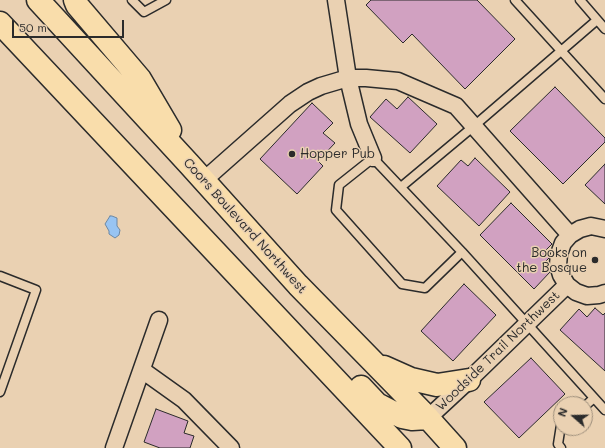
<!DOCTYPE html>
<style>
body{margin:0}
#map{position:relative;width:605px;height:448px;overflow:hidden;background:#ead1b2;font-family:Mali,sans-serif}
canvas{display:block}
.north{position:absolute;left:553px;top:396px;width:40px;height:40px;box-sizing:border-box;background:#ead1b2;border:1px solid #9e8f7c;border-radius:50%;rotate:290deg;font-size:11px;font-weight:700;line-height:16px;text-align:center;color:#2b2b2b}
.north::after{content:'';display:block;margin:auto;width:14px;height:18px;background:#2b2b2b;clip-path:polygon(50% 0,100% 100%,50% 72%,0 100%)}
.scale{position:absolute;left:12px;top:20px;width:112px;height:18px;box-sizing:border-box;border:2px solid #2b2b2b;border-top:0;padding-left:5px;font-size:12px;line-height:14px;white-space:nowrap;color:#2b2b2b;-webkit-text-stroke:3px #ead1b2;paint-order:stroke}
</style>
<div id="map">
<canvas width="605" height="448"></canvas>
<div class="north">N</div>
<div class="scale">50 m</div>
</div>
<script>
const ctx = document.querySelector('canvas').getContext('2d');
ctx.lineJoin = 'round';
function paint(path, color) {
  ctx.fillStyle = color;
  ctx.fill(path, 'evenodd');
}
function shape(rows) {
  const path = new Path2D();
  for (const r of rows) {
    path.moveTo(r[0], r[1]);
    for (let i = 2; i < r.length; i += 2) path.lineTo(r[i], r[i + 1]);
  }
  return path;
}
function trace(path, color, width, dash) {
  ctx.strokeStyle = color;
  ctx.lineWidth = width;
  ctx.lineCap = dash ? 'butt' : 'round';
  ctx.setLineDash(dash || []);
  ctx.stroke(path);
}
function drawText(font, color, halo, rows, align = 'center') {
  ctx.font = font + ' Mali,sans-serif';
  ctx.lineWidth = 3;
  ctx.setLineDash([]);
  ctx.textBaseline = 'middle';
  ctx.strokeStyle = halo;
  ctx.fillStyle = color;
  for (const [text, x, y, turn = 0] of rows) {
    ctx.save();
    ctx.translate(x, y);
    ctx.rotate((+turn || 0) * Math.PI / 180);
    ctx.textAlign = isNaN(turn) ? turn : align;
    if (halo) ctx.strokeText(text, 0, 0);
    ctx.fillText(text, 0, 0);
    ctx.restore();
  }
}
const water = shape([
 [110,216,112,216,117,218,117,226,120,230,119,235,115,238,109,234,109,231,105,224,110,216]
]);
paint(water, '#98c4f2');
trace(water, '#6c87a2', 1);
const building = shape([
 [371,0,477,0,515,39,465,89,412,34,403,43,366,5,371,0],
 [555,87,605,138,605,142,563,184,510,131,555,87],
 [408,97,437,124,410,153,370,117,386,99,397,109,408,97],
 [312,103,333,123,323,133,335,143,318,161,323,166,297,194,260,159,312,103],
 [475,158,510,192,479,226,437,186,461,160,468,166,475,158],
 [605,164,605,204,585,185,605,164],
 [511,203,552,244,544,252,550,257,543,264,550,272,534,289,480,235,511,203],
 [464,284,496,315,453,361,421,331,464,284],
 [595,308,603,315,605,313,605,371,560,330,579,309,587,317,595,308],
 [531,358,565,394,519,438,484,402,531,358],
 [156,409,188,421,184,433,194,436,190,448,160,448,144,442,156,409]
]);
paint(building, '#d1a1c1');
trace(building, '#2b2b2b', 1);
const service = shape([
 [132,0,144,12,166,0],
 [515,0,605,99],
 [580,0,605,29],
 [401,187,474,126,597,20],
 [462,252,425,288,402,284,336,210,339,185,373,158,462,252,605,410],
 [0,276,36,290,0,392],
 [585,406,594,398],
 [561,425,558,444,561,448]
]);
const minor = shape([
 [336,0,348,78,359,124,373,158],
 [203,181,290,104,308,92,321,86,348,78,366,78,398,81,456,106,570,235],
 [605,229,591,226,580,229,570,235,563,243,559,254,558,265,561,275,567,285,576,292,587,296,599,295,605,293],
 [142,370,184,400,231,448],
 [428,418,469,380,567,285],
 [114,448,159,320]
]);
const primary = shape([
 [38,0,189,164,298,285,428,418,455,448],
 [75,0,77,5,140,79,170,130],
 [0,23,400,448],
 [384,367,411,379,437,385,469,380],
 [361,387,377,404,402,417,412,419,428,418]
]);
trace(service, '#2b2b2b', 11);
trace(minor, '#2b2b2b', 19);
trace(primary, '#2b2b2b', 25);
trace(service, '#ead1b2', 8);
trace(minor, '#ead1b2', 16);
trace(primary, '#f9ddab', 22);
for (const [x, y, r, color] of [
 [292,154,4,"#2b2b2b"],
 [595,260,4,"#2b2b2b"]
]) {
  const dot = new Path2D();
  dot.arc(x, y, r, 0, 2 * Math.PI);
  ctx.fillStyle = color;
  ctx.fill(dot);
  trace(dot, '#ead1b2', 1.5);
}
drawText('13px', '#2b2b2b', '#ead1b2', [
 ["Hopper Pub",300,154],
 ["Books on",587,253,"right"],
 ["the Bosque",587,268,"right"]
], 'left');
drawText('13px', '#2b2b2b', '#ead1b2', [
 ["Coors Boulevard Northwest",245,226,48],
 ["Woodside Trail Northwest",498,351,-44]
]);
</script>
